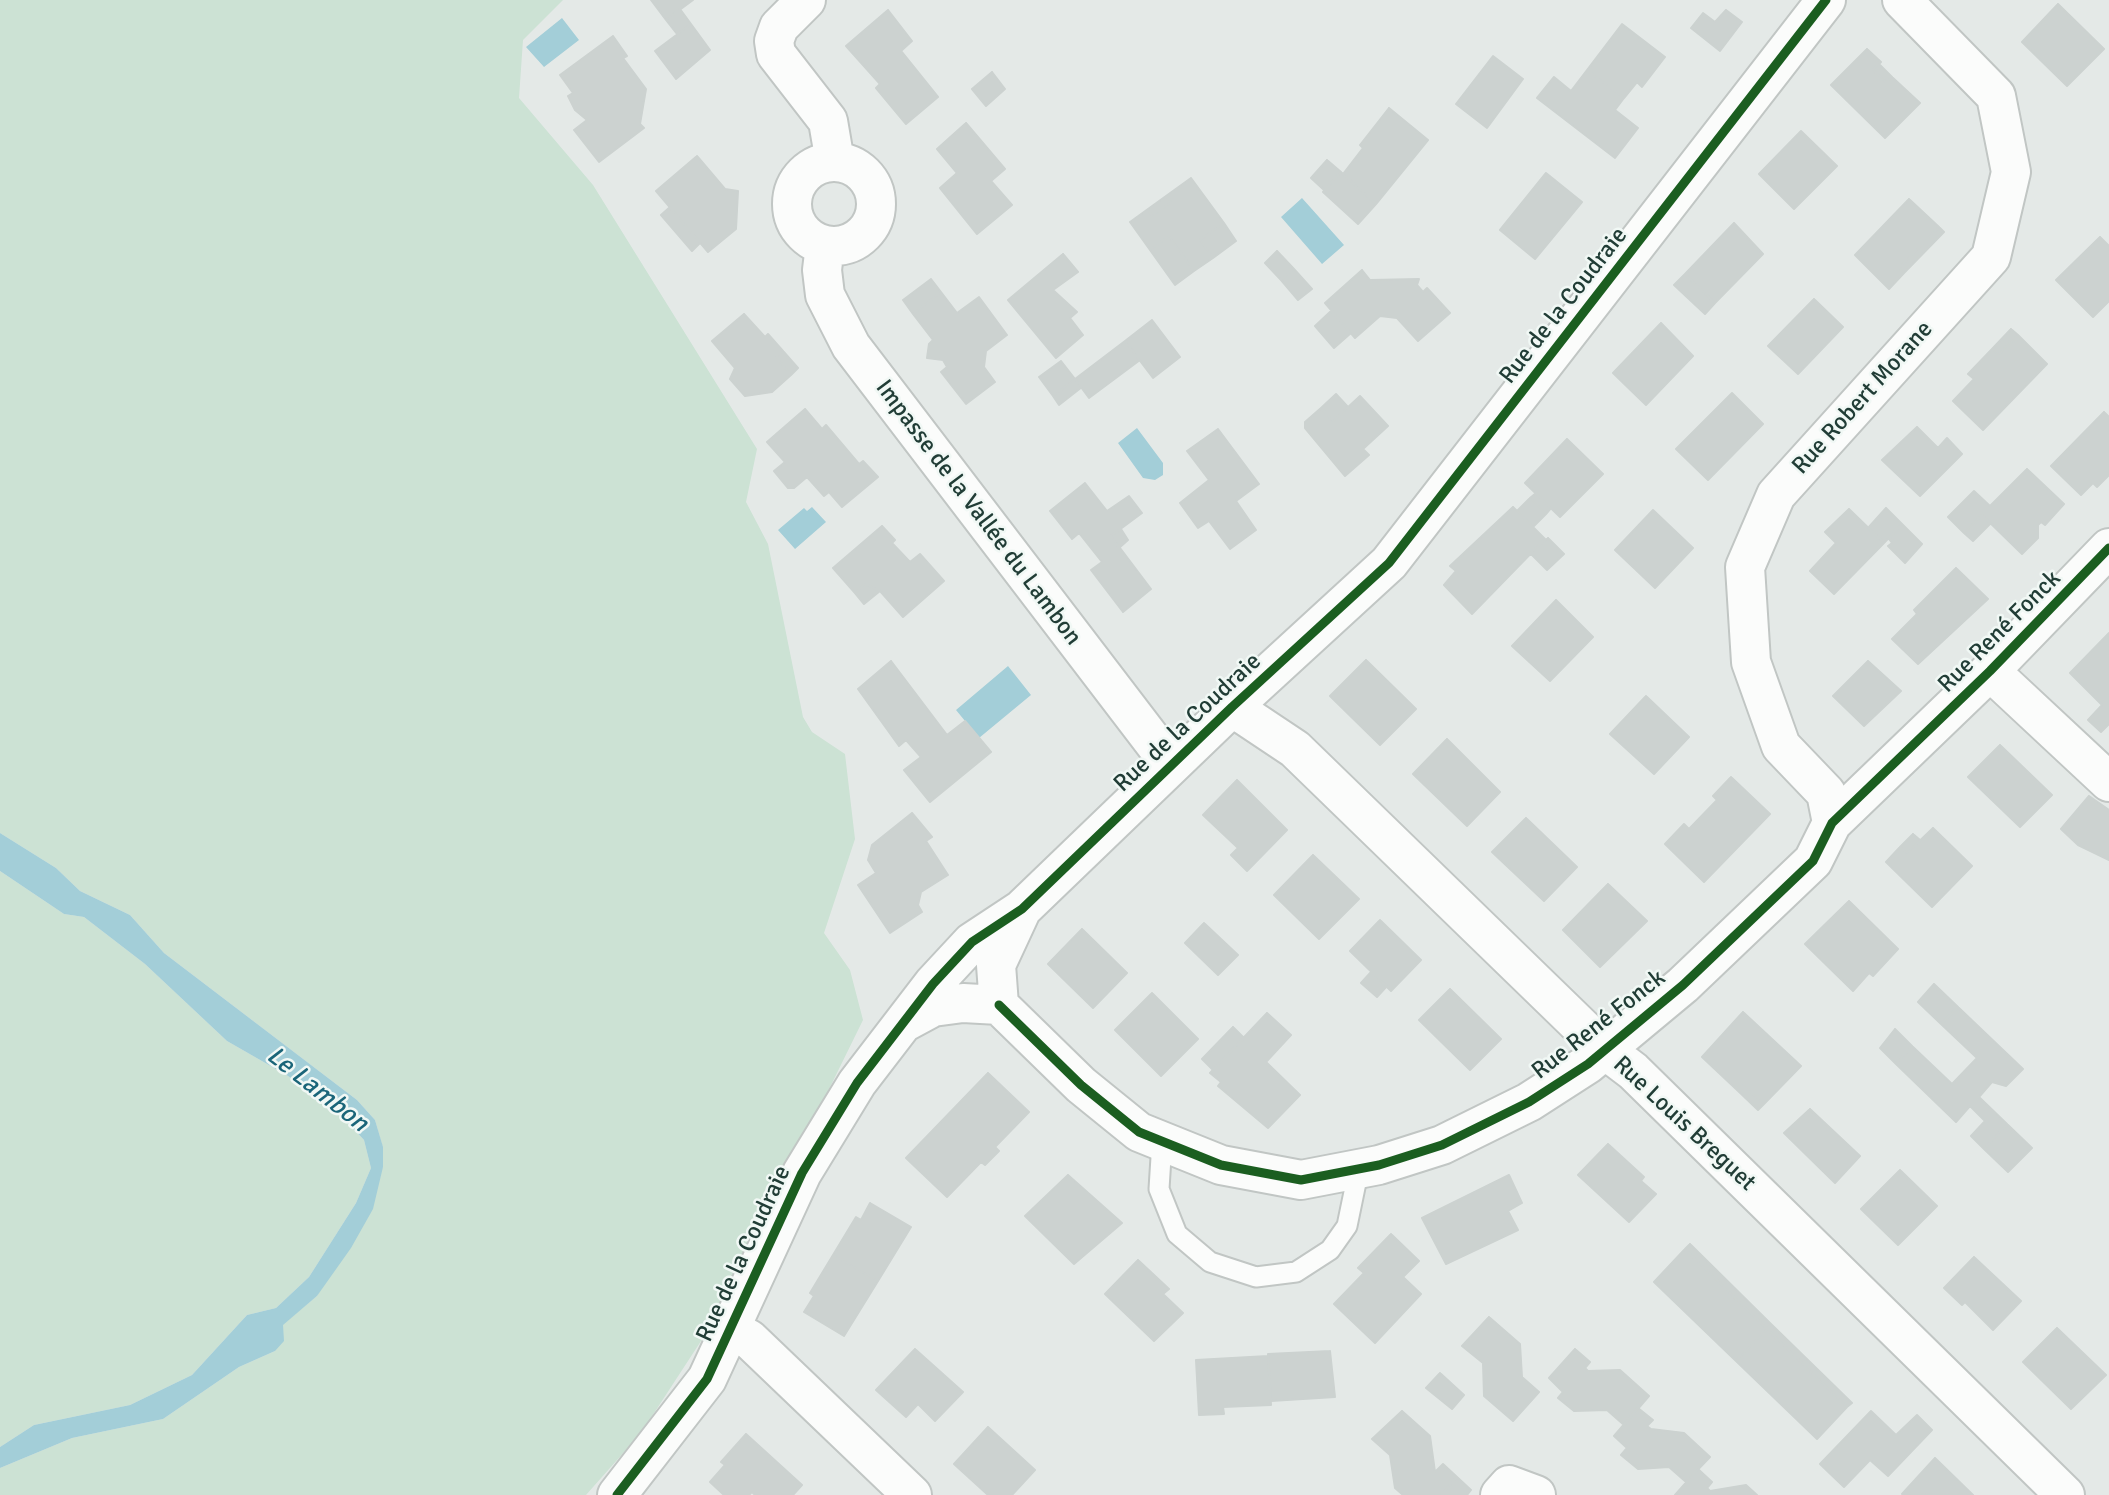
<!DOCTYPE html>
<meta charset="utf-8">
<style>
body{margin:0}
canvas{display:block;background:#e4e9e7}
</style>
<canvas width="2109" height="1495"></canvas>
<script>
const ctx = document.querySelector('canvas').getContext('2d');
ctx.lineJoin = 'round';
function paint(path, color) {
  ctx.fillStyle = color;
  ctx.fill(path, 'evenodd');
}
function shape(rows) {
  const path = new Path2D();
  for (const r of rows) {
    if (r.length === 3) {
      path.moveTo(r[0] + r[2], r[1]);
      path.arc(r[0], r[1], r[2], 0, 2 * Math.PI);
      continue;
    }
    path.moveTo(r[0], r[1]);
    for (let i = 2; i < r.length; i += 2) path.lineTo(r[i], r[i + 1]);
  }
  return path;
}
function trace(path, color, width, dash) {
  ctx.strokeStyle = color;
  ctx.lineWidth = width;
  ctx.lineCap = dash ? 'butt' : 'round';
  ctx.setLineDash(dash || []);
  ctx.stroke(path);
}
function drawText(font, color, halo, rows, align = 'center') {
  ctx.font = font + ' Signika,sans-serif';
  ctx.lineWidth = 5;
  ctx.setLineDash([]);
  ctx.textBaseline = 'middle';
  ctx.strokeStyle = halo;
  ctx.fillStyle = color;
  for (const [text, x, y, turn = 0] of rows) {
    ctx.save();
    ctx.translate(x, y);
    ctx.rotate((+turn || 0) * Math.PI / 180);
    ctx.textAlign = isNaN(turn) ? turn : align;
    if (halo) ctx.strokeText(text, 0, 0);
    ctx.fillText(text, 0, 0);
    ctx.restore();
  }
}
paint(shape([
 [0,0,563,0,523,40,519,98,593,185,757,449,746,502,768,544,803,717,812,732,845,754,855,839,824,933,850,970,863,1020,718,1315,641,1433,586,1495,0,1495,0,1468,72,1438,163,1419,239,1367,275,1351,282,1325,317,1296,383,1167,383,1148,375,1120,357,1100,164,953,130,915,80,891,56,868,0,833],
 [0,871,64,914,84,917,145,964,227,1041,288,1076,336,1110,364,1140,371,1168,356,1203,309,1277,276,1308,247,1315,192,1375,130,1405,34,1425,0,1447]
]), '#cce2d4');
paint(shape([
 [562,18,579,40,544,67,526,47],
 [1302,198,1344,245,1322,264,1281,217],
 [1137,428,1163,463,1163,475,1155,480,1143,478,1118,443],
 [812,507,826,522,795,549,778,530,804,508,807,511],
 [1008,666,1031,695,979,738,956,710],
 [0,833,56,868,80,891,130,915,164,953,357,1100,375,1120,383,1147,383,1167,373,1209,351,1248,317,1296,283,1325,284,1341,275,1351,239,1367,163,1419,72,1438,0,1468,0,1447,34,1425,130,1405,192,1375,247,1315,276,1308,309,1277,356,1203,371,1168,364,1140,336,1110,288,1076,227,1041,145,964,84,917,64,914,0,871]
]), '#a3ced8');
const building = shape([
 [651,0,693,0,666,20,651,0],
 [2058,4,2104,49,2067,86,2022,42,2058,4],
 [680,9,691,24,677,34,666,20,680,9],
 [888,10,912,41,901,51,938,97,906,124,876,88,880,84,846,46,888,10],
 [1726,10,1742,22,1720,51,1691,28,1703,13,1715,22,1726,10],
 [691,24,710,50,676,79,655,51,691,24],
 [1622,24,1665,57,1642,87,1637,82,1624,98,1587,70,1622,24],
 [613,36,627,56,623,58,646,89,640,124,644,128,599,162,574,130,587,120,575,110,568,96,573,93,560,75,613,36],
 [1867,49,1881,62,1873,70,1886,82,1892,77,1920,103,1885,138,1831,85,1867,49],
 [1493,56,1523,79,1487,128,1456,104,1493,56],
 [1879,64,1892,77,1886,82,1873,70,1879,64],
 [1587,70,1624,98,1615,110,1638,128,1615,158,1537,98,1554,77,1571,91,1587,70],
 [992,72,1005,89,986,106,972,89,992,72],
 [1389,108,1428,140,1376,204,1343,174,1363,148,1360,145,1389,108],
 [966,123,1005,169,991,181,1012,205,977,234,940,188,957,173,937,149,966,123],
 [1801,131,1837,166,1794,209,1759,174,1801,131],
 [697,156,725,189,738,191,736,229,708,252,656,191,697,156],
 [1327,160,1341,172,1324,190,1311,178,1327,160],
 [1341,172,1376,204,1358,224,1323,192,1341,172],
 [1546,173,1582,202,1535,259,1500,230,1546,173],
 [1191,178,1224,223,1200,240,1213,258,1194,271,1169,236,1150,250,1130,222,1148,209,1152,216,1171,202,1166,196,1191,178],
 [1166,196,1171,202,1152,216,1148,209,1166,196],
 [1909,199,1939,227,1899,268,1904,273,1889,289,1855,255,1909,199],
 [670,207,700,243,692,251,661,215,670,207],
 [1224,223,1236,241,1213,258,1200,240,1224,223],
 [1734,223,1763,254,1715,303,1685,274,1734,223],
 [1939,227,1944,232,1904,273,1899,268,1939,227],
 [1169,236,1194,271,1175,285,1150,250,1169,236],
 [2100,237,2109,246,2109,301,2093,317,2056,280,2100,237],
 [1277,251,1294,269,1281,280,1265,263,1277,251],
 [1063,254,1078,272,1053,290,1077,312,1070,318,1083,335,1056,358,1008,300,1063,254],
 [1294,269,1312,289,1298,300,1281,280,1294,269],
 [1362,270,1370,280,1419,279,1417,285,1423,292,1427,288,1450,313,1418,341,1397,318,1380,316,1355,338,1325,303,1362,270],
 [1685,274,1715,303,1705,314,1674,285,1685,274],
 [931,279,941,292,913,314,903,300,931,279],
 [941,292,957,313,979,297,1007,335,986,351,984,367,995,382,966,404,941,372,947,367,943,360,927,358,929,344,933,340,913,314,941,292],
 [1814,299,1843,327,1798,374,1768,346,1814,299],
 [1331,311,1351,333,1334,348,1315,326,1331,311],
 [744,314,765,337,768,334,783,351,776,357,791,375,772,392,745,396,730,379,735,368,712,341,744,314],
 [1152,320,1180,357,1153,378,1125,341,1152,320],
 [1661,323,1693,356,1646,405,1613,373,1661,323],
 [2011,329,2018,335,1998,355,1992,349,2011,329],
 [2018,335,2047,364,1983,430,1953,401,1974,379,1968,374,1992,349,1998,355,2018,335],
 [1125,341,1140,360,1089,398,1075,379,1125,341],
 [783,351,798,368,791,375,776,357,783,351],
 [1061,361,1075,379,1053,396,1039,377,1061,361],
 [1075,379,1082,387,1059,405,1053,396,1075,379],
 [1732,393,1763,424,1708,480,1676,449,1732,393],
 [1336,394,1348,407,1333,421,1321,408,1336,394],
 [1360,396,1388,426,1363,449,1369,455,1345,476,1305,428,1305,422,1321,408,1333,421,1360,396],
 [805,409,822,429,826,425,859,464,863,461,878,477,842,507,829,492,824,496,807,477,794,488,788,488,774,471,785,462,767,442,805,409],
 [2104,412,2109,417,2109,475,2097,487,2093,483,2081,495,2051,466,2104,412],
 [1917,427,1938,448,1947,438,1962,454,1920,496,1882,460,1917,427],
 [1218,429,1259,484,1236,501,1256,530,1230,549,1209,521,1198,528,1180,503,1209,480,1187,451,1218,429],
 [1567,439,1603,474,1560,517,1525,483,1567,439],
 [2027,469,2064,504,2045,525,2041,522,2038,525,2038,538,2022,554,1982,515,1964,533,1948,517,1974,491,1990,506,2027,469],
 [1085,483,1107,511,1129,496,1142,513,1111,536,1151,589,1123,612,1091,570,1102,562,1079,533,1072,539,1050,511,1085,483],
 [1536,493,1551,508,1546,514,1530,498,1536,493],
 [1530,498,1546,514,1533,527,1517,511,1530,498],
 [1513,507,1545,539,1472,614,1444,585,1456,571,1450,566,1513,507],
 [1886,508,1902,524,1884,543,1868,528,1886,508],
 [1849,509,1884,543,1834,594,1810,571,1836,543,1825,532,1849,509],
 [1653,510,1693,548,1655,588,1615,550,1653,510],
 [1982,515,1990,524,1973,541,1964,533,1982,515],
 [1902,524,1922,544,1905,563,1888,546,1892,543,1889,539,1902,524],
 [882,526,895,540,892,543,910,562,920,554,944,581,903,617,880,591,865,584,855,593,833,568,882,526],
 [1121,529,1128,540,1119,548,1111,536,1121,529],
 [1548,538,1564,554,1547,570,1530,553,1548,538],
 [1956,568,1988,599,1918,664,1892,639,1917,614,1914,610,1956,568],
 [865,584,880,591,864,604,855,593,865,584],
 [1556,600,1593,637,1550,681,1512,646,1556,600],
 [2109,633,2109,724,2101,732,2088,720,2102,705,2070,673,2109,633],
 [1366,660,1416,709,1380,745,1330,696,1366,660],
 [891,661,947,735,965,721,991,752,930,802,904,770,921,757,906,740,899,746,858,689,891,661],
 [1868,661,1901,691,1864,726,1833,696,1868,661],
 [1646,696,1689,737,1654,774,1610,734,1646,696],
 [1447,739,1500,792,1467,826,1413,774,1447,739],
 [2000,745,2052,795,2020,827,1968,777,2000,745],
 [1731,777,1770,814,1704,882,1665,844,1684,824,1689,829,1717,800,1713,796,1731,777],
 [1237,780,1287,830,1247,871,1231,855,1238,848,1203,815,1237,780],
 [2089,796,2109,810,2109,860,2078,845,2061,829,2089,796],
 [912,813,932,837,926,841,948,875,921,892,918,905,922,912,890,933,858,885,876,873,868,860,872,845,912,813],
 [1526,818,1577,867,1544,901,1492,852,1526,818],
 [1933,828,1972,866,1932,907,1886,862,1900,847,1907,853,1933,828],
 [1913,834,1920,840,1907,853,1900,847,1913,834],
 [1313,855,1359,899,1319,939,1274,895,1313,855],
 [1608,884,1647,921,1600,967,1563,930,1608,884],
 [1849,901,1898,949,1873,976,1869,973,1853,991,1805,944,1849,901],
 [1380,920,1421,960,1391,991,1350,951,1380,920],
 [1204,923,1238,955,1218,975,1185,943,1204,923],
 [1082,929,1127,973,1093,1008,1048,964,1082,929],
 [1371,972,1387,986,1377,997,1361,983,1371,972],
 [1934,984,1958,1007,1941,1024,1918,1002,1934,984],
 [1450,989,1501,1039,1470,1070,1419,1020,1450,989],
 [1152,993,1198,1039,1161,1076,1115,1030,1152,993],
 [1958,1007,2023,1069,2006,1086,1992,1082,1979,1097,2007,1124,1984,1149,1971,1136,1985,1121,1970,1106,1956,1122,1896,1064,1912,1046,1952,1084,1977,1058,1941,1024,1958,1007],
 [1743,1012,1801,1066,1764,1104,1741,1084,1736,1089,1702,1057,1743,1012],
 [1267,1013,1291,1035,1266,1062,1300,1095,1268,1128,1218,1086,1221,1082,1210,1073,1267,1013],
 [1233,1027,1244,1038,1213,1070,1202,1059,1233,1027],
 [1895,1029,1912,1046,1896,1064,1880,1048,1895,1029],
 [988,1073,1029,1112,995,1147,999,1151,985,1165,981,1162,947,1197,906,1158,988,1073],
 [1741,1084,1764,1104,1758,1110,1736,1089,1741,1084],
 [1810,1109,1860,1156,1835,1183,1784,1133,1810,1109],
 [2007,1124,2032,1148,2008,1172,1984,1149,2007,1124],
 [1608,1144,1644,1177,1641,1181,1656,1194,1629,1222,1578,1175,1608,1144],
 [1900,1170,1937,1206,1898,1245,1861,1209,1900,1170],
 [1068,1175,1122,1223,1074,1264,1025,1216,1068,1175],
 [1509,1175,1522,1203,1508,1211,1518,1230,1446,1264,1422,1218,1509,1175],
 [870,1203,911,1227,878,1281,833,1255,856,1217,861,1220,870,1203],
 [1391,1234,1419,1261,1403,1277,1421,1294,1375,1343,1334,1304,1364,1273,1358,1268,1391,1234],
 [1690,1244,1771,1324,1767,1329,1685,1249,1690,1244],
 [1685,1249,1767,1329,1736,1361,1654,1282,1685,1249],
 [833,1255,878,1281,844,1336,804,1312,814,1296,810,1293,833,1255],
 [1974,1257,2021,1301,1993,1330,1965,1302,1962,1305,1944,1288,1974,1257],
 [1138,1260,1169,1289,1163,1294,1183,1313,1154,1341,1105,1294,1138,1260],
 [1489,1317,1520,1344,1522,1377,1539,1392,1513,1421,1484,1396,1483,1363,1462,1346,1489,1317],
 [1771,1324,1852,1403,1847,1407,1767,1329,1771,1324],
 [2057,1328,2106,1375,2071,1409,2023,1362,2057,1328],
 [1767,1329,1847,1407,1817,1439,1736,1361,1767,1329],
 [915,1349,963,1392,935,1421,918,1404,906,1417,876,1390,915,1349],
 [1575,1349,1590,1362,1585,1368,1588,1371,1620,1370,1649,1396,1624,1425,1607,1410,1574,1411,1558,1398,1563,1392,1549,1378,1575,1349],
 [1330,1351,1335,1397,1271,1401,1268,1354,1330,1351],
 [1268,1356,1271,1405,1223,1407,1224,1414,1199,1415,1196,1360,1268,1356],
 [1440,1373,1464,1395,1452,1409,1426,1388,1440,1373],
 [1638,1408,1653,1420,1647,1426,1651,1429,1684,1433,1710,1457,1686,1482,1669,1467,1638,1469,1621,1455,1627,1448,1614,1436,1638,1408],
 [1402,1411,1430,1436,1435,1472,1443,1464,1457,1477,1441,1495,1403,1495,1395,1488,1390,1455,1372,1439,1402,1411],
 [1871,1411,1896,1435,1917,1415,1932,1430,1888,1476,1870,1460,1844,1487,1820,1464,1871,1411],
 [988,1427,1035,1470,1012,1495,988,1495,954,1464,988,1427],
 [746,1434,802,1485,793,1495,755,1495,752,1492,749,1495,724,1495,710,1482,725,1465,721,1462,746,1434],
 [1935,1458,1973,1495,1902,1494,1935,1458],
 [1698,1469,1712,1482,1707,1488,1710,1491,1746,1485,1757,1495,1675,1495,1698,1469],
 [1457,1477,1471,1490,1467,1495,1441,1495,1457,1477]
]);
paint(building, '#ccd2d0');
trace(building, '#ccd2d0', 2);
const service = shape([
 [1162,1141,1159,1189,1177,1234,1210,1262,1256,1277,1296,1272,1330,1250,1347,1226,1359,1168]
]);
const minor = shape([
 [806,0,779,27,774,41,776,54,828,121,835,162],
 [834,204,42],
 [825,245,822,270,825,295,851,346,1171,765],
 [1990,671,2109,782],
 [1232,707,1295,749,1604,1049,1633,1071,2065,1495],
 [1832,823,1826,793,1781,746,1751,662,1745,567,1776,495,1991,257,2011,172,1996,96,1902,0],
 [999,1005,1081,1085,1139,1132,1221,1165,1301,1180,1379,1165,1442,1145,1529,1102,1588,1064,1683,985,1813,861,1832,823,1990,671,2109,548],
 [999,1005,996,965,1022,909],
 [907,1021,933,1007,963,1003,999,1005],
 [730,1329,749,1339,912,1495],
 [617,1495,707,1379,802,1173,857,1083,933,984,972,942,1022,909,1232,707,1389,563,1826,0],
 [1500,1495,1509,1485,1536,1495]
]);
trace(service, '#c1c6c4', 23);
trace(minor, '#c1c6c4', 42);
trace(service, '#fbfcfb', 19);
trace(minor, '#fbfcfb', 38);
trace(shape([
 [999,1005,1081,1085,1139,1132,1221,1165,1301,1180,1379,1165,1442,1145,1529,1102,1588,1064,1683,985,1813,861,1832,823,1990,671,2109,548],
 [617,1495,707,1379,802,1173,857,1083,933,984,972,942,1022,909,1232,707,1389,563,1826,0]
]), '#1b5e20', 9);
drawText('24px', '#213d36', '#f1f8f5', [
 ["Rue de la Coudraie",1564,306,-52],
 ["Rue Robert Morane",1863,398,-48],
 ["Impasse de la Vallée du Lambon",978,513,53],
 ["Rue René Fonck",2000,632,-45],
 ["Rue de la Coudraie",1188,723,-43],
 ["Rue René Fonck",1599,1025,-38],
 ["Rue Louis Breguet",1684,1124,43],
 ["Rue de la Coudraie",744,1254,-65]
]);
drawText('italic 26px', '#1a6579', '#f1f8f5', [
 ["Le Lambon",317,1090,38]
]);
</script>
